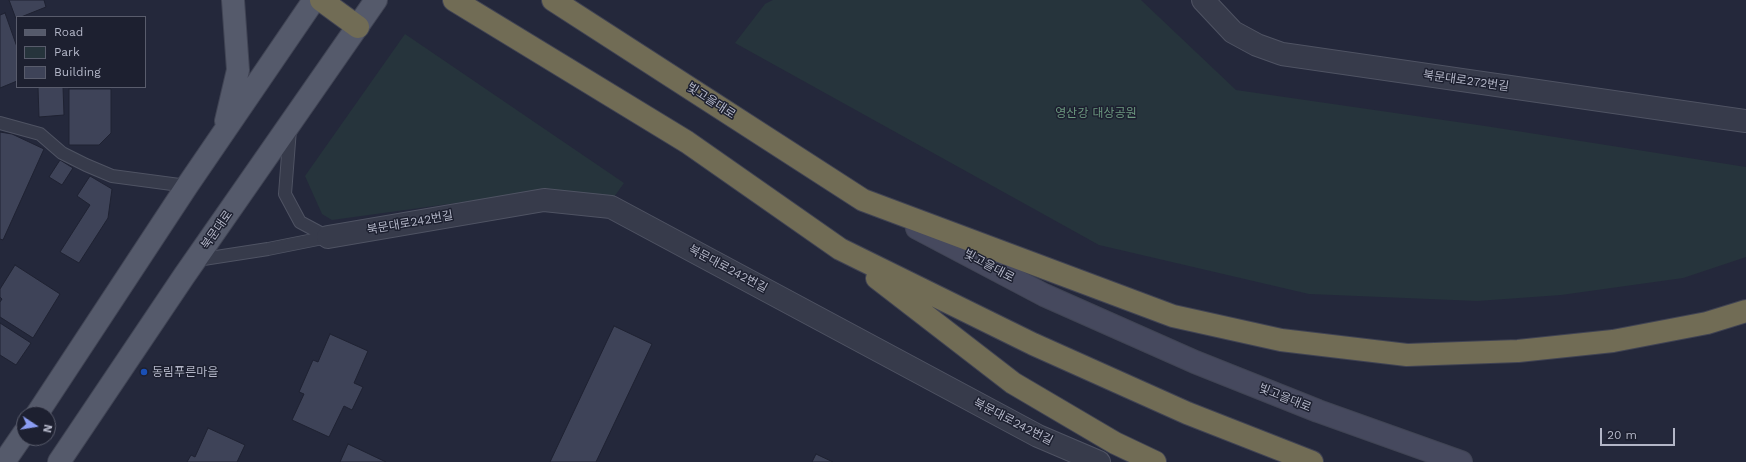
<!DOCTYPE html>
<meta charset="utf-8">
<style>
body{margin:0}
#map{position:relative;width:1746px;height:462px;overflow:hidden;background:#24283b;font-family:"Work Sans",sans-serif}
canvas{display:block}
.legend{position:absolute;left:16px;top:16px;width:130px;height:72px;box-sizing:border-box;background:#1d2030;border:1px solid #595c6c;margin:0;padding:5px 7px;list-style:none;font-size:12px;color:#b3b6c7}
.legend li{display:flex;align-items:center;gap:8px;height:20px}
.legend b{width:20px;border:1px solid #595c6c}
.north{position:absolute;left:16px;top:406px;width:40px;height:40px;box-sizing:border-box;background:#1d2030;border:1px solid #595c6c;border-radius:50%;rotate:102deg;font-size:11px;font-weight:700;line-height:16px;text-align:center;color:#b3b6c7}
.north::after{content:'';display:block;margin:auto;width:14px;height:18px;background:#8b9df3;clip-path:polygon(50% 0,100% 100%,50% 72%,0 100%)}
.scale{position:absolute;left:1600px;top:428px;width:75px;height:18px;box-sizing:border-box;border:2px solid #b3b6c7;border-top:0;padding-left:5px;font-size:12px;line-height:14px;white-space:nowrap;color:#b3b6c7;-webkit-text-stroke:3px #1d2030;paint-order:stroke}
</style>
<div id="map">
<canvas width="1746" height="462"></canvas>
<ul class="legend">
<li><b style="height:5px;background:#555a6b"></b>Road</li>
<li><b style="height:11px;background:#26343c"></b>Park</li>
<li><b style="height:11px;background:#3e4358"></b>Building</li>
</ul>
<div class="north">N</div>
<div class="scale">20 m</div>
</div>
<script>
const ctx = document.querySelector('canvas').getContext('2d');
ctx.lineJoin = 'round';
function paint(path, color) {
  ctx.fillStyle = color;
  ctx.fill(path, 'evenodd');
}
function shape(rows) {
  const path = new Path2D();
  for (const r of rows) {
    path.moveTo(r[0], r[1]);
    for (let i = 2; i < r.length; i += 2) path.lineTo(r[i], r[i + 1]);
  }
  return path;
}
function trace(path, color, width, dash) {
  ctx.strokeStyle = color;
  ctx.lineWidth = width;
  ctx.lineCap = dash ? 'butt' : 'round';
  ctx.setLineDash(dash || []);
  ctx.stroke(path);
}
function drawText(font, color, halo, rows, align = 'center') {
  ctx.font = font + ' "Work Sans","Noto Sans KR",sans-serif';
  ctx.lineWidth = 3;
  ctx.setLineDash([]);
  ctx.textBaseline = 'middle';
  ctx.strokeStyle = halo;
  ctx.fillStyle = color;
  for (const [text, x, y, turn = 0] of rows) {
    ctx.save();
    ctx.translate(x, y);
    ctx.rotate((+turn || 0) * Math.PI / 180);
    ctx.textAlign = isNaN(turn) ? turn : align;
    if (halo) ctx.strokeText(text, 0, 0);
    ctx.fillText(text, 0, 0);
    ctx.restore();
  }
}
paint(shape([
 [773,0,1141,0,1236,90,1485,126,1746,167,1746,257,1683,278,1561,295,1477,301,1309,294,1099,245,735,43,765,4],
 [405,34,624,183,614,197,551,190,332,220,322,214,305,176]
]), '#26343c');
const building = shape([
 [9,0,44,0,46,7,16,19,9,0],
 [5,13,17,47,17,81,0,88,0,15,5,13],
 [38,87,63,87,64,115,39,117,38,87],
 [69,89,111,89,111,133,99,145,69,145,69,89],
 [0,132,12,134,44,149,3,240,0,239,0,132],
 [60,160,73,168,62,185,49,177,60,160],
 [90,176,112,189,108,218,79,263,60,252,90,205,77,196,90,176],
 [15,265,60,294,33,338,0,317,0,302,2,299,0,297,0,289,15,265],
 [0,323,31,343,16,365,0,355,0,323],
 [614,326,652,344,596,462,550,462,614,326],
 [330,334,368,351,354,383,363,387,352,410,344,406,329,437,292,420,304,394,299,392,313,360,318,362,330,334],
 [208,428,245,445,237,462,187,462,191,455,195,457,208,428],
 [348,444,386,462,340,462,348,444],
 [816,454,833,462,812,462,816,454]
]);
paint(building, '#3e4358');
trace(building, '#1f2232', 1);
const lane = shape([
 [0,123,40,134,62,153,86,165,112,176,187,186],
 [290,129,285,194,300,222,328,237],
 [197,260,268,249,328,237]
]);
const street = shape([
 [1203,0,1233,32,1257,45,1282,54,1746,121],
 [328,237,544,200,611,207,1038,436,1099,462]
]);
const secondary = shape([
 [917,228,1044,295,1195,362,1318,411,1461,462]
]);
const primary = shape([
 [226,121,238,70,233,0],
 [37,414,187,186,314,0],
 [4,462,24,433],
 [59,462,184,276,376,0]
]);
const highway = shape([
 [321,0,358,27],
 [454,0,687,142,840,249,1033,344,1187,413,1312,462],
 [553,0,863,200,1173,316,1281,340,1407,355,1518,351,1613,341,1707,323,1746,311],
 [877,278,1013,383,1115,443,1155,462]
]);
trace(lane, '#4f5363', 14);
trace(street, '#4f5363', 24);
trace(secondary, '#404454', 24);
trace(primary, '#404454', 24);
trace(highway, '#404353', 24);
trace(lane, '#373b4b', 12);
trace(street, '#373b4b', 22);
trace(secondary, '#46495e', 22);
trace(primary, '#555a6b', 22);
trace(highway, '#716c55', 22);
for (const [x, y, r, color] of [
 [144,372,4,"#1a4fb4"]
]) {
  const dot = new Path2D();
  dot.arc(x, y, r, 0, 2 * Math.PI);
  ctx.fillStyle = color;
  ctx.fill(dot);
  trace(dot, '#1d2030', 1.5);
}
drawText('12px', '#b3b6c7', '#1d2030', [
 ["북문대로272번길",1466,81,8],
 ["빛고을대로",711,101,33],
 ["북문대로242번길",410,223,-10],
 ["북문대로",217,230,-55],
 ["빛고을대로",989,266,28],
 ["북문대로242번길",728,269,28],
 ["빛고을대로",1285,398,22],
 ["북문대로242번길",1013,422,27]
]);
drawText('12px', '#6b977e', '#1d2030', [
 ["영산강 대상공원",1096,113]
]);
drawText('12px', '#b3b6c7', '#1d2030', [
 ["동림푸른마을",152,372]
], 'left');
</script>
